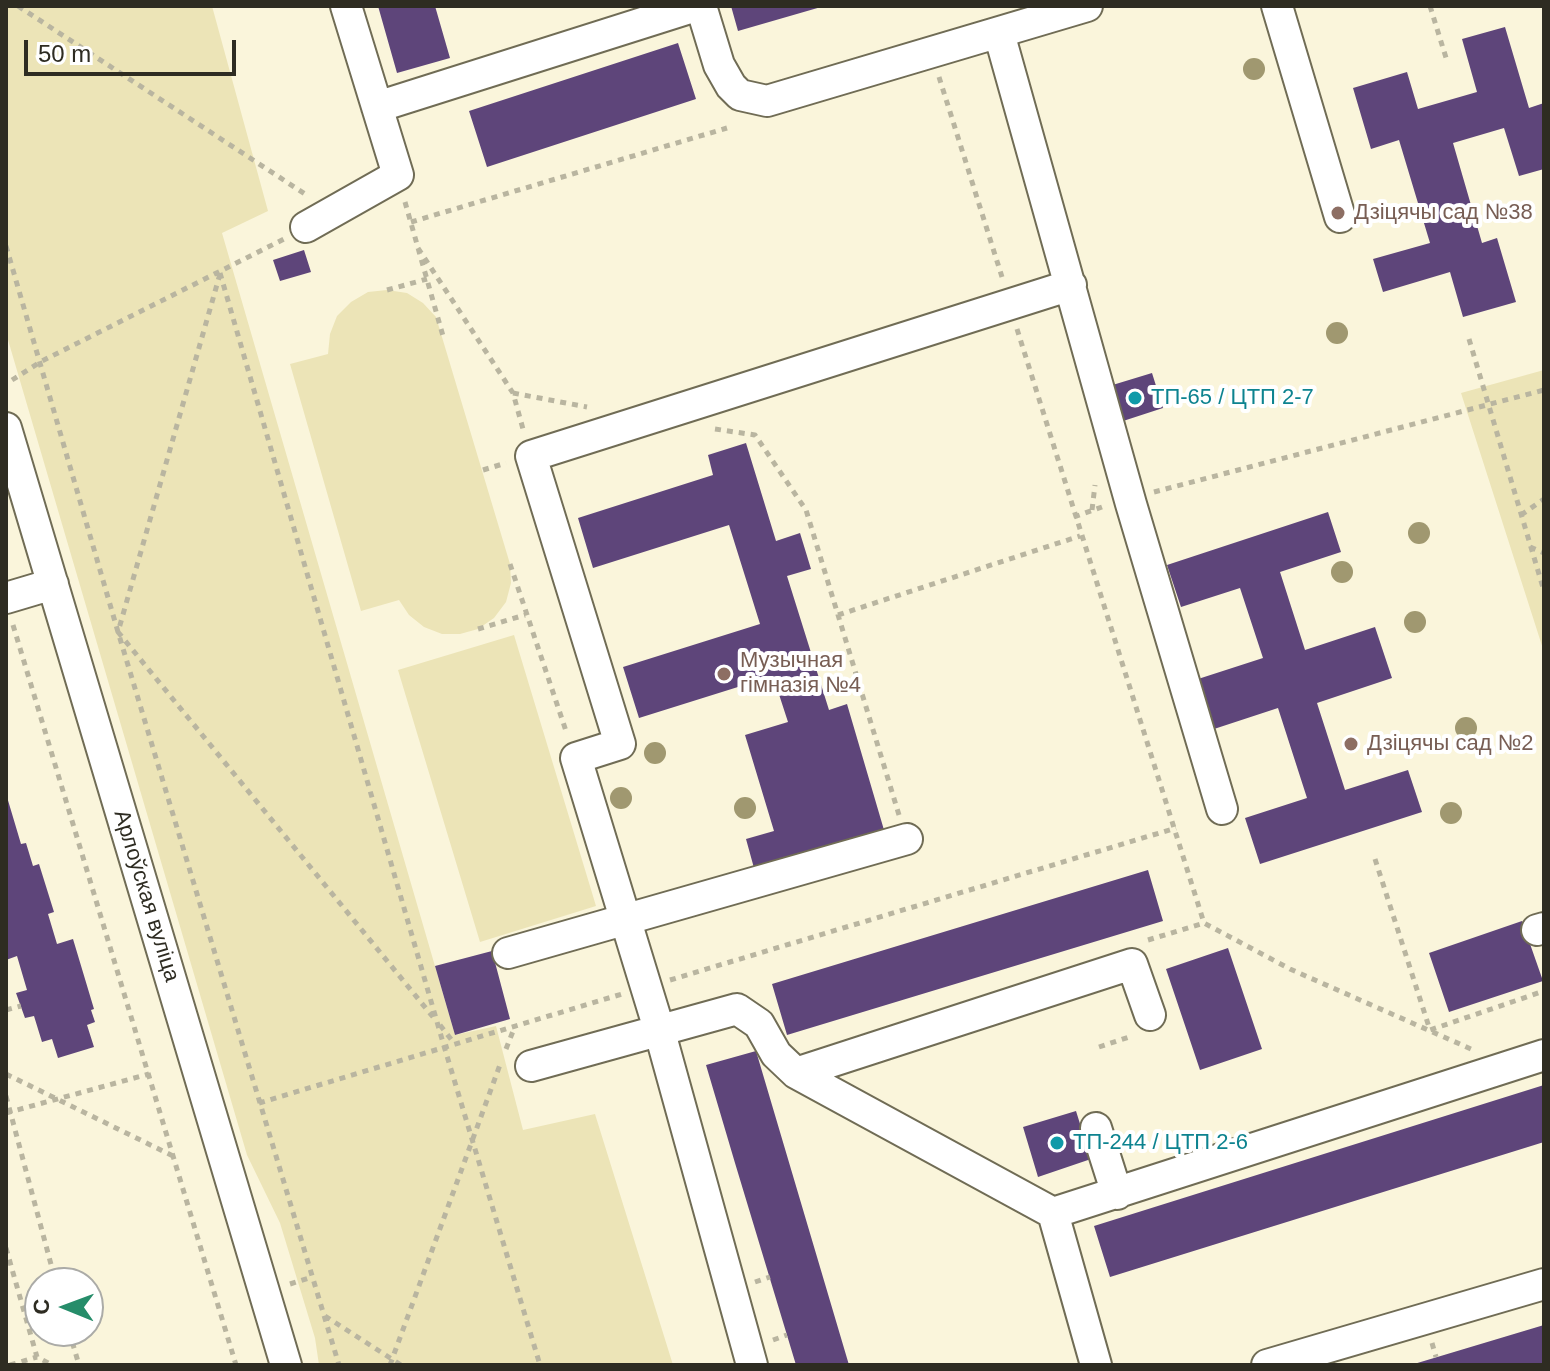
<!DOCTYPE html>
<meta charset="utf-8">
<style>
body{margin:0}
#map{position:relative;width:1550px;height:1371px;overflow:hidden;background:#faf5db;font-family:Helvetica,sans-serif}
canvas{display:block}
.frame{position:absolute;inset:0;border:8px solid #2e2c22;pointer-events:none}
.north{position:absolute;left:24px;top:1267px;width:80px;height:80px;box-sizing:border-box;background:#fff;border:2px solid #ababa7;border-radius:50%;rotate:271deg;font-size:22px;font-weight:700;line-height:32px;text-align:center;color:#2e2c22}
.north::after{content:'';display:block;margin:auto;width:28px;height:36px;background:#268d6a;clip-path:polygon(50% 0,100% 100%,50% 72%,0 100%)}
.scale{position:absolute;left:24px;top:40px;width:212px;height:36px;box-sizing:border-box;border:4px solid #2e2c22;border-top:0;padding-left:10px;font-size:24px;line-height:28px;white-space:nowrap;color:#2e2c22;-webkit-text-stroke:6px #fff;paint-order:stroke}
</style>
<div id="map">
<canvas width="1550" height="1371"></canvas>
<div class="frame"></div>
<div class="north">С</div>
<div class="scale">50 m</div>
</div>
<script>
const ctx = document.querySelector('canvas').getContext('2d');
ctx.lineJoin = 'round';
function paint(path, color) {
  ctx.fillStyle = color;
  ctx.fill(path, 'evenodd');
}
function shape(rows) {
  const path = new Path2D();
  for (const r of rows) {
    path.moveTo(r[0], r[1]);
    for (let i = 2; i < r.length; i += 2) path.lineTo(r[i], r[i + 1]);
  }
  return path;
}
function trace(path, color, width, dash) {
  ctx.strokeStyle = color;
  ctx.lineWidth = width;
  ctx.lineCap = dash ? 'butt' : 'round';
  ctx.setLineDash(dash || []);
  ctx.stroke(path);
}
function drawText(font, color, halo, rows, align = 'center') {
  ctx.font = font + ' Helvetica,sans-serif';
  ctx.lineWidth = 8;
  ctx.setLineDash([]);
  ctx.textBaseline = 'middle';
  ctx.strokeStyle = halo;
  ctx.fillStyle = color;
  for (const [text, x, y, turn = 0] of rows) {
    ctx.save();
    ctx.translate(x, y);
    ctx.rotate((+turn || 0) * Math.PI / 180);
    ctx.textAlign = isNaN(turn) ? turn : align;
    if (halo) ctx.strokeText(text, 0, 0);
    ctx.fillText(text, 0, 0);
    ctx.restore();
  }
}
paint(shape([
 [6,6,212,6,268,211,222,233,455,1035,496,1026,523,1130,595,1114,673,1365,319,1365,315,1338,280,1223,247,1155,6,333],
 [387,290,407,293,423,303,436,317,510,564,511,583,506,602,494,618,478,629,460,634,442,634,424,627,409,615,399,600,361,611,290,364,328,354,330,334,337,316,351,302,368,292],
 [1544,370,1544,652,1461,393],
 [514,635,596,906,480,942,398,670]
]), '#ece4b7');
paint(shape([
 [378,6,435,6,450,58,397,73],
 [731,6,820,6,821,7,738,31],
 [1505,27,1529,108,1544,103,1544,169,1519,176,1504,128,1453,143,1482,243,1497,238,1516,302,1463,317,1450,272,1383,292,1373,259,1430,243,1399,140,1371,149,1353,88,1407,72,1418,109,1477,92,1462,39],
 [678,43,696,99,487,167,469,111],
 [304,250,311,272,280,281,273,260],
 [1152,373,1163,408,1117,423,1106,387],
 [746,443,776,541,800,533,811,569,787,576,829,710,847,704,884,830,754,868,746,839,774,831,745,735,788,722,773,676,639,718,623,667,760,624,729,525,593,568,578,518,713,475,708,455],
 [1328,512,1341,552,1280,572,1305,650,1375,627,1392,678,1317,703,1345,790,1408,770,1422,812,1260,864,1245,818,1307,798,1278,708,1211,730,1195,680,1263,658,1240,588,1181,607,1167,565],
 [7,797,21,844,26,843,33,866,39,864,54,912,48,914,57,944,73,939,94,1009,91,1010,95,1022,87,1025,94,1047,58,1058,52,1039,42,1042,34,1016,25,1018,16,993,27,990,17,956,6,960],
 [1148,870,1163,921,787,1035,772,984],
 [1522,921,1543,981,1449,1012,1429,953],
 [1228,948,1262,1049,1200,1070,1166,969],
 [492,951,510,1019,455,1035,435,966],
 [756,1051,849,1365,796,1365,735,1163,706,1065],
 [1544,1085,1544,1142,1110,1277,1094,1226],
 [1076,1111,1091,1159,1038,1177,1023,1127],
 [1544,1325,1544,1365,1414,1365,1414,1364]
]), '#5e457a');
const minor = shape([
 [701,6,719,65,731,86,740,95,767,101,1087,6],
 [1277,6,1340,217],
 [999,33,1131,504,1222,809],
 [377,107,696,6],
 [306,227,398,175,346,6],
 [6,428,286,1365],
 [6,598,53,584],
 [1537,930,1544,928],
 [508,953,907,839],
 [531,1066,737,1009,759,1024,776,1054,796,1073,1053,1213,1544,1055],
 [796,1073,1132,964,1150,1015],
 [1096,1128,1117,1194],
 [1053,1213,1096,1365],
 [752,1365,659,1029,576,758,620,744,531,456,1071,285],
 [1267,1365,1544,1284]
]);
trace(minor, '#706c55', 34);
trace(shape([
 [18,6,305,194],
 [1430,6,1447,61],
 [939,77,1002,277],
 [405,202,443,336],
 [411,222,727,128],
 [6,246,118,632,339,1365],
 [418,248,513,393,523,429],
 [220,273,444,1046,540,1365],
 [220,274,118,632,433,1017],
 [387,290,427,279],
 [1017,329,1204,923,1290,969,1471,1049],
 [1469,339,1544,591],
 [12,380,42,361,284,239],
 [513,393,587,407],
 [715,429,755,435,806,510,899,815],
 [483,470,506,463],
 [1154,492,1544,390],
 [1092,510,1095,485],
 [1521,515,1544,499],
 [1074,517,1102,507],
 [1530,547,1544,553],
 [510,564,566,731],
 [838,615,1080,536],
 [13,625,236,1365],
 [478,629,525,615],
 [1375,859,1430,1030,1544,991],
 [1148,940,1204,923],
 [670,980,1176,828],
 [6,1010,21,1006],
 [440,1025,454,1043],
 [1099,1047,1132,1036],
 [506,1049,515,1026],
 [6,1074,173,1156],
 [6,1096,56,1283],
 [259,1103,622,994],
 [6,1113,149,1074],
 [6,1248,37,1357,52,1365],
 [755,1282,770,1277],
 [290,1284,312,1277],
 [325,1316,401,1365],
 [69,1331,79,1365],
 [773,1340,787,1335],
 [1432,1343,1436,1357],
 [10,1365,37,1357],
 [390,1365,501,1062]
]), '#b9b5a0', 5, [6, 6]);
trace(minor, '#fff', 30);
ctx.fillStyle = '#a09870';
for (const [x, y] of [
 [1254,69],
 [1337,333],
 [1419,533],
 [1342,572],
 [1415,622],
 [1466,728],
 [655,753],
 [621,798],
 [745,808],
 [1451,813]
]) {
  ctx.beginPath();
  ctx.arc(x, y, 11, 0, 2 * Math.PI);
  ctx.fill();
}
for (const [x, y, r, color] of [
 [1338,213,8,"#8d6e63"],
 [1135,398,8,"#0f9aa8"],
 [724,674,8,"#8d6e63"],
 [1351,744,8,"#8d6e63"],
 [1057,1143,8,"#0f9aa8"]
]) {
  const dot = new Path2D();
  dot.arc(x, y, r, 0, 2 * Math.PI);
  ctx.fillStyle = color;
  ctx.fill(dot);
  trace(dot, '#fff', 3);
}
drawText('22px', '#785e54', '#fff', [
 ["Дзіцячы сад №38",1354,213],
 ["Музычная",740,661],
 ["гімназія №4",740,686],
 ["Дзіцячы сад №2",1367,744]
], 'left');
drawText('22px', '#0d838f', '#fff', [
 ["ТП-65 / ЦТП 2-7",1151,398],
 ["ТП-244 / ЦТП 2-6",1073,1143]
], 'left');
drawText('22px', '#2e2c22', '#fff', [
 ["Арлоўская вуліца",146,896,73]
]);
</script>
